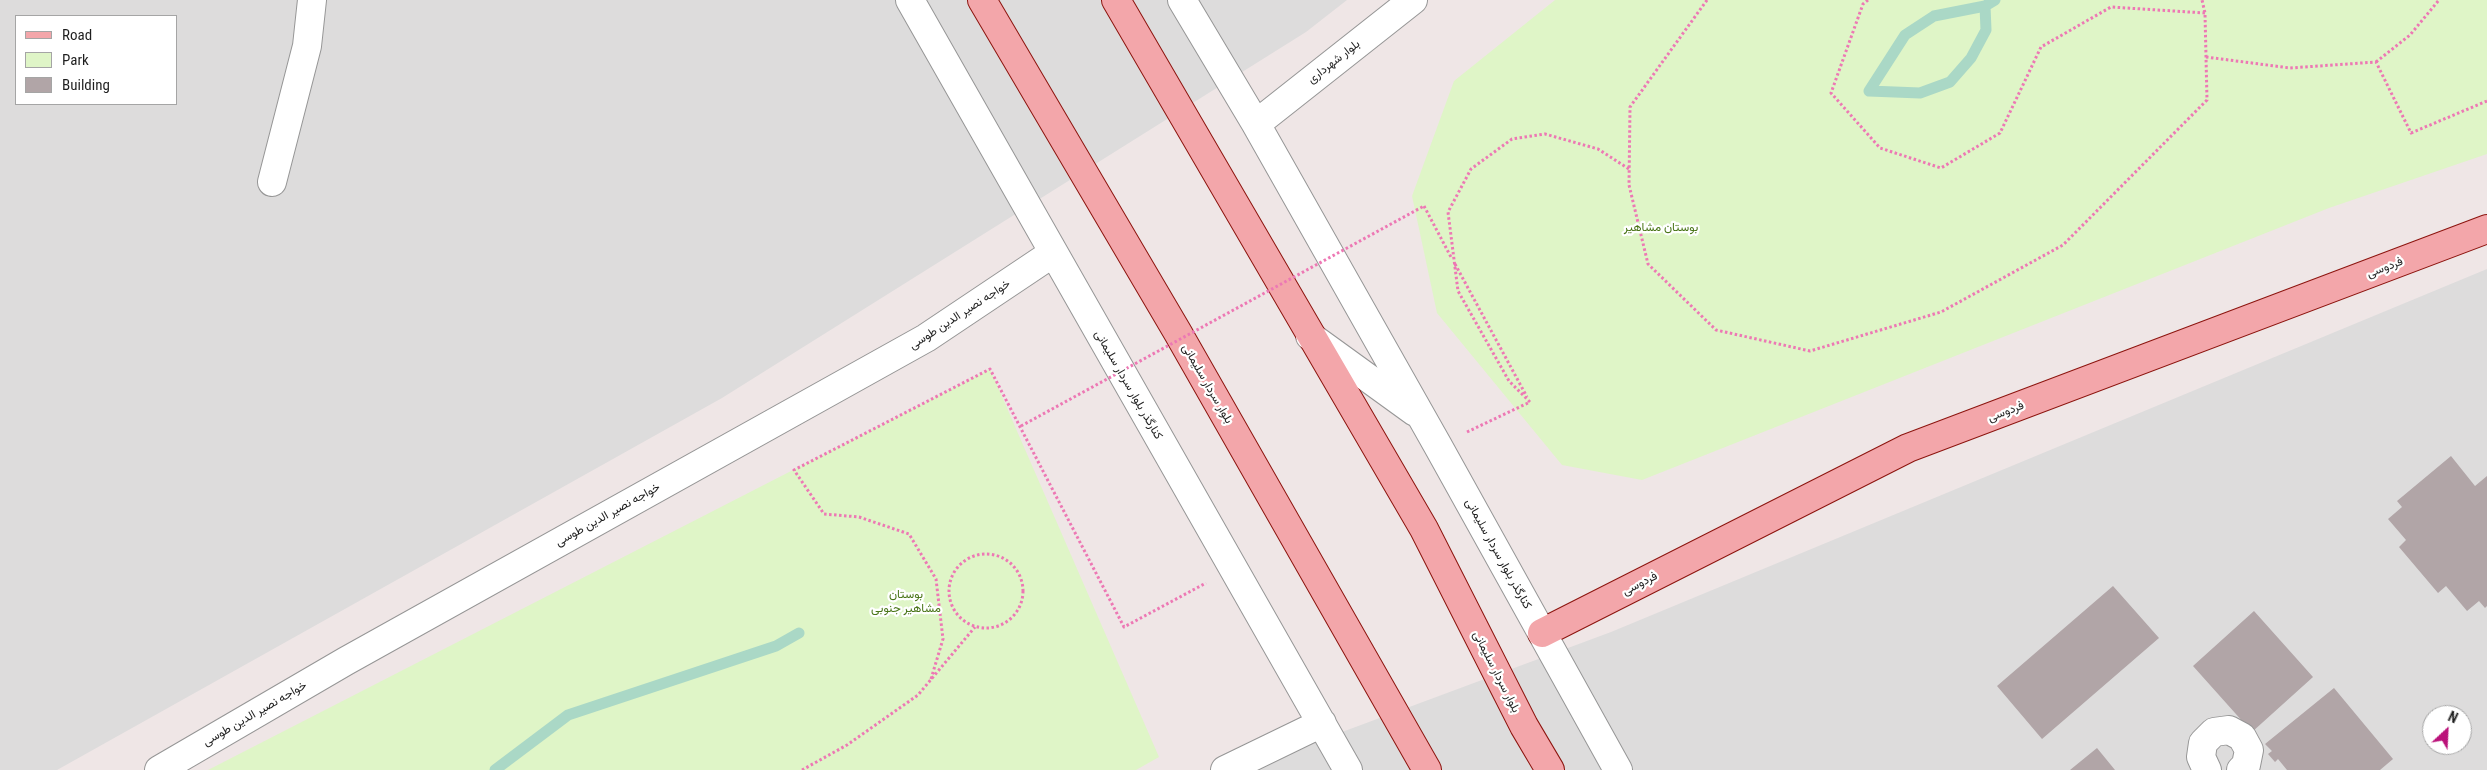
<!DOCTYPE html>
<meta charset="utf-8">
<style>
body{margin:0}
#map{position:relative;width:2487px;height:770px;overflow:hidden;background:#efe6e6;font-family:"Roboto Condensed",sans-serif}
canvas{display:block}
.legend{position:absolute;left:15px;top:15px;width:162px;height:90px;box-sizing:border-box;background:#fff;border:1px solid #a5a5a5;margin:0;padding:6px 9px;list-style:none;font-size:15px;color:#1f1f1f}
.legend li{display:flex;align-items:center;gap:10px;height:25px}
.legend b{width:25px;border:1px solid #a5a5a5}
.north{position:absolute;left:2422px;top:705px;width:50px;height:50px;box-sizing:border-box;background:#fff;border:1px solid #a5a5a5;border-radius:50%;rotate:25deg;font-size:14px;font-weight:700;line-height:20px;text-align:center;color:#1f1f1f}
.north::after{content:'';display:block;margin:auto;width:18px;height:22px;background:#bb127a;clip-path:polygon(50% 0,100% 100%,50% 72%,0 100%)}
</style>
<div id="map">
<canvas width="2487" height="770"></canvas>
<ul class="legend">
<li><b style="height:6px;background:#f3a6aa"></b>Road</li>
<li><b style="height:14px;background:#dff5c7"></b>Park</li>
<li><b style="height:14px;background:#b1a5a7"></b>Building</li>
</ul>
<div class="north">N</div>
</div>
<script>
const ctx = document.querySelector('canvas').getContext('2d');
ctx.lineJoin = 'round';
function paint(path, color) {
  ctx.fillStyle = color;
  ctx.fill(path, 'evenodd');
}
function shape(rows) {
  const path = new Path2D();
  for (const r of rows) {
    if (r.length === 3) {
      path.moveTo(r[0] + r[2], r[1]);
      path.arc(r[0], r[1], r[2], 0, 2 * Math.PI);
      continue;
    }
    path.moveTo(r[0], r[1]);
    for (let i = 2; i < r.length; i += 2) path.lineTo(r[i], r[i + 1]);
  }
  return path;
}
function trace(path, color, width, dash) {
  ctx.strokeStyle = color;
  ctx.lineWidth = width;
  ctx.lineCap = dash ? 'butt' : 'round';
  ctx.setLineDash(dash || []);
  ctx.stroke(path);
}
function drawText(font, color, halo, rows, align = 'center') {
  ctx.font = font + ' "Roboto Condensed",Vazirmatn,sans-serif';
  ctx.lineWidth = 4.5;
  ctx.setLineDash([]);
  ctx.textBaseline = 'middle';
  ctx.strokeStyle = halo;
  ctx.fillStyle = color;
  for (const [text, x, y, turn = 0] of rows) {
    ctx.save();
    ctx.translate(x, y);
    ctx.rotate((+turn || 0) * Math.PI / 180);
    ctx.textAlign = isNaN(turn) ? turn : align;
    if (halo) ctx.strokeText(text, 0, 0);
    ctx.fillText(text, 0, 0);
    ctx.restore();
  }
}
paint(shape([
 [0,0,1347,0,1306,32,722,398,57,770,0,770],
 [16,16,176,16,176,104,16,104],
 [2487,269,2487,770,1256,770,1291,751,1611,632],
 [2432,715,2462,715,2462,745,2432,745]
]), '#dddcdc');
paint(shape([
 [1555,0,2487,0,2487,154,2329,208,1642,480,1562,465,1437,313,1412,196,1454,81],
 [990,369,1159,757,1136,770,208,770]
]), '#dff5c7');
trace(shape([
 [1869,91,1920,93,1950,82,1971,58,1986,30,1985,6],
 [1869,91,1905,35,1934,16,1985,6,1995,0],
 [495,770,568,715,776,646,799,633]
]), '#aad8c6', 11);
paint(shape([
 [2451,456,2475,486,2487,476,2487,606,2485,608,2479,601,2467,611,2446,586,2438,593,2399,547,2406,540,2388,519,2402,507,2397,501],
 [2113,586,2159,638,2042,739,1997,686],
 [2254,611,2313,677,2252,732,2193,666],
 [2334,688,2393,759,2380,770,2287,770,2278,759,2275,762,2268,754,2272,751,2265,744],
 [2097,748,2115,770,2070,770]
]), '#b1a5a7');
const minor = shape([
 [910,0,1348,770],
 [1182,0,1256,124,1438,446,1618,770],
 [1256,124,1413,0],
 [272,182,307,46,312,0],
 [1310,336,1415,412],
 [159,770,346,661,926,338,1053,253],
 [1225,770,1322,723],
 [2207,770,2201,757,2203,743,2214,732,2229,730,2242,737,2249,750,2246,765,2241,770]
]);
const major = shape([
 [982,0,1178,333,1427,770],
 [1116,0,1424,529,1524,726,1550,770],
 [1542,633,1908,448,2487,229]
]);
trace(minor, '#969696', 30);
trace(major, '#8c140e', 30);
trace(shape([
 [1707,0,1630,107,1629,185,1648,264,1716,330,1810,351,1941,312,2063,245,2207,100,2205,13,2202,0],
 [1868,0,1863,4,1831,93,1880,148,1941,168,2000,133,2041,47,2111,7,2205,13],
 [2206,57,2290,68,2376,62,2411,133,2487,101],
 [2376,62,2410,35,2439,0],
 [1424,206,1452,259],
 [1455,264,1527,397],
 [1530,402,1509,381,1458,291,1448,212,1471,169,1512,139,1545,134,1598,149,1629,169],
 [1467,432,1530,402],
 [986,591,37],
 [931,679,943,639,936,579,909,534,859,517,824,514,794,470,990,369,1124,627,1206,583],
 [802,770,847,745,918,695,975,627]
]), '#ed78b4', 3, [2.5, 2.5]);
trace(minor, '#fff', 28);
trace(major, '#f3a6aa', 28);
trace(shape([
 [1021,426,1424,206]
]), '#ed78b4', 3, [2.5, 2.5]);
drawText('12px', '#1f1f1f', '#fff', [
 ["بلوار شهرداری",1334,62,-38],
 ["فردوسی",2385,268,-21],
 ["خواجه نصیر الدین طوسی",960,315,-33],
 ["بلوار سردار سلیمانی",1207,384,60],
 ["کنارگذر بلوار سردار سلیمانی",1128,385,60],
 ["فردوسی",2006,412,-21],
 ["خواجه نصیر الدین طوسی",608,515,-29],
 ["کنارگذر بلوار سردار سلیمانی",1498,554,61],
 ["فردوسی",1640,584,-27],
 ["بلوار سردار سلیمانی",1496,672,63],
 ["خواجه نصیر الدین طوسی",255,714,-30]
]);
drawText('12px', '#487416', '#fff', [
 ["بوستان مشاهیر",1661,228],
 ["بوستان",906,595],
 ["مشاهیر جنوبی",906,609]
]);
</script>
